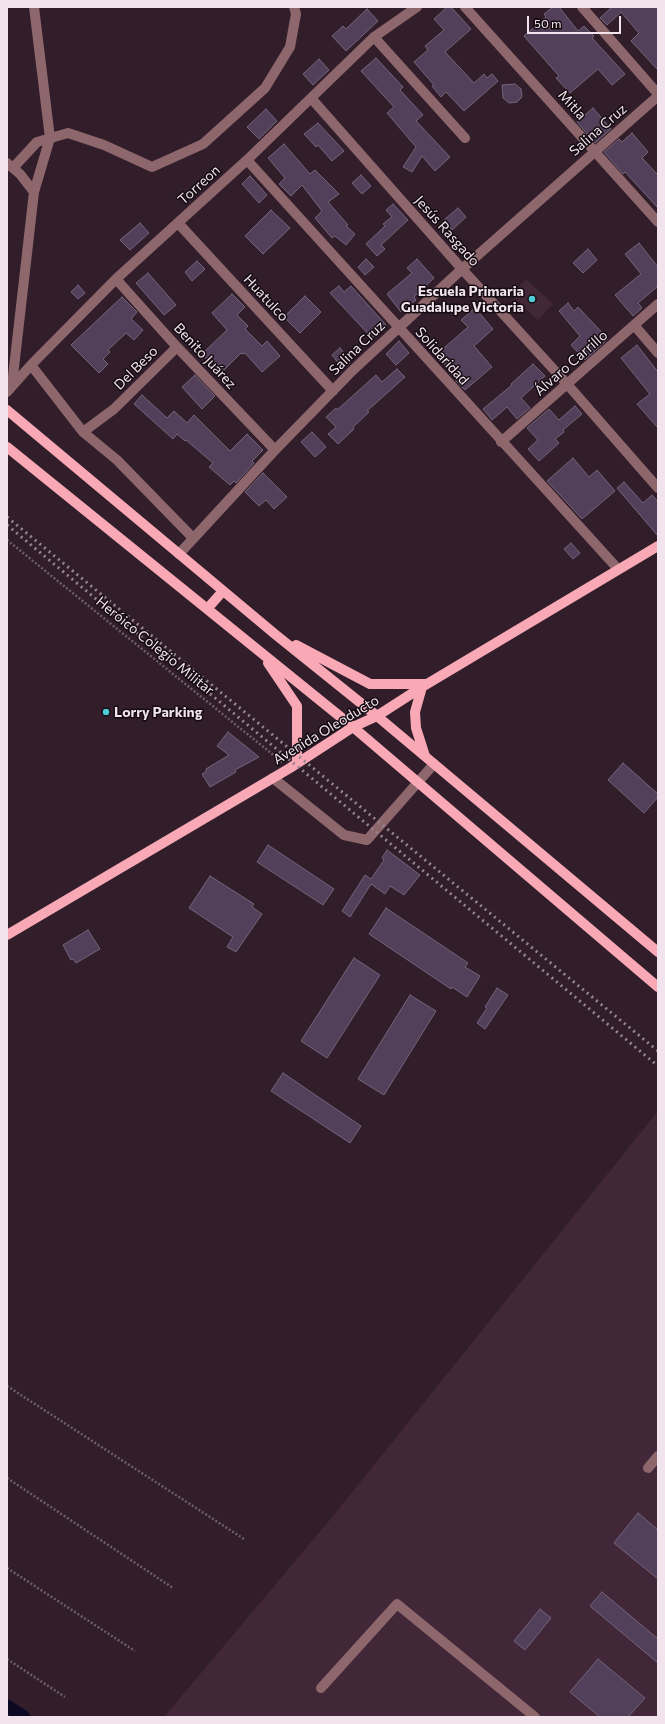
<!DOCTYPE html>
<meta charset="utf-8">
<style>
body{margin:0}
#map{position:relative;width:665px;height:1724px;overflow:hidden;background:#321e2b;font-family:Commissioner,sans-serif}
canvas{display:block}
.frame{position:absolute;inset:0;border:8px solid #f2e4ec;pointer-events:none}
.scale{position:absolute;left:527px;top:16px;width:94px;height:18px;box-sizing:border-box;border:2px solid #f2e4ec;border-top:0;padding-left:5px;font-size:12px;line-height:14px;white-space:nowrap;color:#f2e4ec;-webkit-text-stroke:3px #140b11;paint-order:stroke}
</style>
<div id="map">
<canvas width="665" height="1724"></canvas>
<div class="frame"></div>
<div class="scale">50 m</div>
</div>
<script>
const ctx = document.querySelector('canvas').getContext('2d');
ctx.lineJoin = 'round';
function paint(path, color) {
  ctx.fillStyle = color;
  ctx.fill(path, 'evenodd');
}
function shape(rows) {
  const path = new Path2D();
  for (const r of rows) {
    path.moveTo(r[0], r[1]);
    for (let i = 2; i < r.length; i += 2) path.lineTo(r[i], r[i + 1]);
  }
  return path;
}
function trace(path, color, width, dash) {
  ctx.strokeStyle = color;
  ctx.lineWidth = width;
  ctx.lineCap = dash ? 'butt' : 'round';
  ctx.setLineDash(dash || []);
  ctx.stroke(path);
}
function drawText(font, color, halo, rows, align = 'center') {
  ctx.font = font + ' Commissioner,sans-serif';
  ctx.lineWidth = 3;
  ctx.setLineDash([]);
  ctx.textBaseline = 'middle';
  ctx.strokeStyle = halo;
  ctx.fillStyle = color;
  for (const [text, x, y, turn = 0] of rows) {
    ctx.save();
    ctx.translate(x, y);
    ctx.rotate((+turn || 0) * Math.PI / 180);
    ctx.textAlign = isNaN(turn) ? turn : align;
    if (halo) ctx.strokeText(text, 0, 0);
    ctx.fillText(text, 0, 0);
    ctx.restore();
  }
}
paint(shape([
 [526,279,553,304,538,320,511,295],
 [658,1111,658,1717,164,1717,333,1516]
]), '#412737');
trace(shape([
 [7,1706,24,1717]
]), '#0d0922', 13);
const building = shape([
 [447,7,451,7,471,29,445,52,474,83,484,74,487,78,492,74,498,81,464,111,446,92,441,97,432,86,434,85,414,62,428,50,425,46,444,30,434,19,447,7],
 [553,7,559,7,578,31,584,26,594,36,592,38,625,74,612,85,598,69,570,93,556,78,559,76,524,36,546,17,544,14,553,7],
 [612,7,658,7,658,70,631,41,639,33,621,12,607,25,600,18,612,7],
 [367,9,378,21,346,51,332,36,343,26,346,29,367,9],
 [376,58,403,87,400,90,423,115,416,121,450,157,435,171,422,156,412,172,403,167,416,147,387,113,394,107,361,71,376,58],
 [319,59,329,70,313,85,303,74,319,59],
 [515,84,521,89,522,97,517,102,509,103,503,98,502,85,515,84],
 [593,108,611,129,595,143,577,122,593,108],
 [266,109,277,121,259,139,247,127,266,109],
 [318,123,344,151,332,161,318,145,316,147,304,134,318,123],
 [632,133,648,152,642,158,658,175,658,208,625,172,623,174,604,152,619,139,622,142,632,133],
 [284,144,310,174,315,170,339,194,328,202,348,225,346,226,355,234,346,245,335,236,332,238,315,218,322,211,302,185,291,196,279,184,285,178,268,158,284,144],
 [361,175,371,186,362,194,352,183,361,175],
 [250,176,267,195,259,203,242,184,250,176],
 [393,204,408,220,381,245,385,249,377,256,366,244,385,226,383,224,392,217,386,210,393,204],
 [458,208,466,217,452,230,444,220,458,208],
 [271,210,290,228,263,254,245,236,271,210],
 [140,223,149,233,130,250,120,240,140,223],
 [639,243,658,267,658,286,638,303,642,308,633,316,615,295,641,274,625,254,639,243],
 [588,249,597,260,583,273,573,263,588,249],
 [366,259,374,267,365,275,358,267,366,259],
 [417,259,434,278,414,297,416,300,401,312,387,294,412,273,407,268,417,259],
 [197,261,205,269,192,281,185,272,197,261],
 [148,273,176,305,164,315,136,283,148,273],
 [78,285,85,293,78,299,71,292,78,285],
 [339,286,344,292,351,286,386,325,372,338,330,293,339,286],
 [232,294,245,307,237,315,248,326,245,329,262,346,267,341,280,356,262,372,245,353,243,354,241,353,220,374,202,354,227,330,212,313,232,294],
 [305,296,321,312,300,333,284,317,305,296],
 [122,297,137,312,131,319,143,330,134,340,126,333,108,350,110,352,103,359,108,364,99,373,71,345,122,297],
 [568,303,574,311,578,307,608,339,585,360,571,345,580,336,559,311,568,303],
 [475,308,493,329,474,346,492,367,465,390,455,380,457,378,436,355,468,327,461,320,475,308],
 [399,341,409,353,396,365,386,354,399,341],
 [637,345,658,372,658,428,637,404,650,394,621,358,637,345],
 [340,348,351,362,343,369,332,355,340,348],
 [533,364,545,376,521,398,530,408,517,419,507,407,492,420,483,409,512,385,511,384,533,364],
 [397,369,405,377,367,411,369,412,353,427,354,429,338,444,328,434,336,427,326,417,336,408,337,410,376,375,382,382,397,369],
 [195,375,215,396,202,409,182,387,195,375],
 [142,395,167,418,174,411,187,423,194,415,230,451,247,434,263,450,252,461,254,463,236,483,234,481,230,485,209,467,213,463,186,440,185,441,177,434,173,439,134,404,142,395],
 [575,406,582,414,563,430,564,432,555,439,559,443,539,461,528,449,538,440,527,428,549,409,559,420,575,406],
 [312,432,326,447,315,457,301,442,312,432],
 [573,458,589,477,597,470,615,491,582,519,547,481,573,458],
 [263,473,287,497,274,509,266,500,259,506,245,492,263,473],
 [624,482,643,503,652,495,658,502,658,536,617,488,624,482],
 [571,543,580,553,573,559,564,549,571,543],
 [228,732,259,757,235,770,236,772,210,787,202,774,206,772,206,769,229,755,217,746,228,732],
 [623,763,658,794,658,797,644,813,608,780,623,763],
 [268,845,334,889,323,905,257,862,268,845],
 [387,850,420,875,404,895,390,886,385,894,371,884,350,917,342,911,365,875,371,879,384,860,382,858,387,850],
 [210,876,254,904,252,907,262,914,236,952,227,947,233,937,189,908,210,876],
 [386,908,468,963,465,967,480,976,467,997,452,987,451,989,369,934,386,908],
 [88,930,100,949,76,963,73,959,71,960,63,945,88,930],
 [354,958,380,975,327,1058,301,1041,354,958],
 [497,988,508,995,485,1029,477,1023,487,1008,485,1007,497,988],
 [410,995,436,1011,384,1095,358,1079,410,995],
 [283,1073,361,1126,350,1143,271,1091,283,1073],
 [638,1513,658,1530,658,1579,614,1543,638,1513],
 [602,1592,658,1639,658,1663,590,1606,602,1592],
 [540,1609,551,1618,525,1650,514,1641,540,1609],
 [598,1659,645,1698,628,1717,600,1717,570,1692,598,1659]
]);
paint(building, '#52405b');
trace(building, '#73657a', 1);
trace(shape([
 [7,540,282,762],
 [7,1386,244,1539],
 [7,1478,173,1588],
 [7,1568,135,1651],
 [7,1659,65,1697]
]), '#6f5d68', 2.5, [2, 2]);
trace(shape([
 [465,7,658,222],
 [582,7,658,94],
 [374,37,465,138],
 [311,98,462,269,567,384,658,488],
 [247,160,618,569],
 [7,163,20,174,34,192,12,385],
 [13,168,37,142,68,133,104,145,152,167,203,144,265,88,290,47,296,14,294,7],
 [34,192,50,138,34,7],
 [178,223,333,391],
 [116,279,177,347,275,450],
 [634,325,658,353],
 [31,365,83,432,117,460,193,538],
 [7,392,31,365,116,279,247,160,374,37,417,7],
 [83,432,114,409,177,347],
 [501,442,658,304],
 [179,554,275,450,353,370,462,269,658,96],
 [273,778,344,835,367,840,434,764],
 [648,1468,658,1456],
 [321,1688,397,1604,535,1717]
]), '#8e676d', 10);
trace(shape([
 [7,410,276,635,377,716,658,952],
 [7,447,353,727,658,987],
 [207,609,223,591],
 [296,645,370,684,427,684],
 [268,663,297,706,297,763],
 [422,687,415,712,416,728,425,756],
 [7,935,290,768,353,727,377,716,422,687,658,546]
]), '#f8a9b5', 10);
trace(shape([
 [7,517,658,1051],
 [7,525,658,1066]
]), '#96858f', 3, [2, 4]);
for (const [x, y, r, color] of [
 [532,299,4,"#52cbd8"],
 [106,712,4,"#52cbd8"]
]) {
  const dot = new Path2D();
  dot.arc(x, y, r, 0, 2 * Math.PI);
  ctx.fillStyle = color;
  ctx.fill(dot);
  trace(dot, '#140b11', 1.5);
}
drawText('14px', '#f2e4ec', '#140b11', [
 ["Mitla",572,105,48],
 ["Salina Cruz",598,130,-41],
 ["Torreon",199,185,-42],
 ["Jesús Rasgado",447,231,48],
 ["Huatulco",266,298,47],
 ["Salina Cruz",357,348,-44],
 ["Benito Juárez",205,356,47],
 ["Solidaridad",442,356,48],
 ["Álvaro Carrillo",571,363,-41],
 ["Del Beso",136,368,-45],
 ["Heróico Colegio Militar",155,646,39],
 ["Avenida Oleoducto",326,730,-31]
]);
drawText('bold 14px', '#f2e4ec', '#140b11', [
 ["Escuela Primaria",524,291],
 ["Guadalupe Victoria",524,307],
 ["Lorry Parking",114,712,"left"]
], 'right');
</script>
